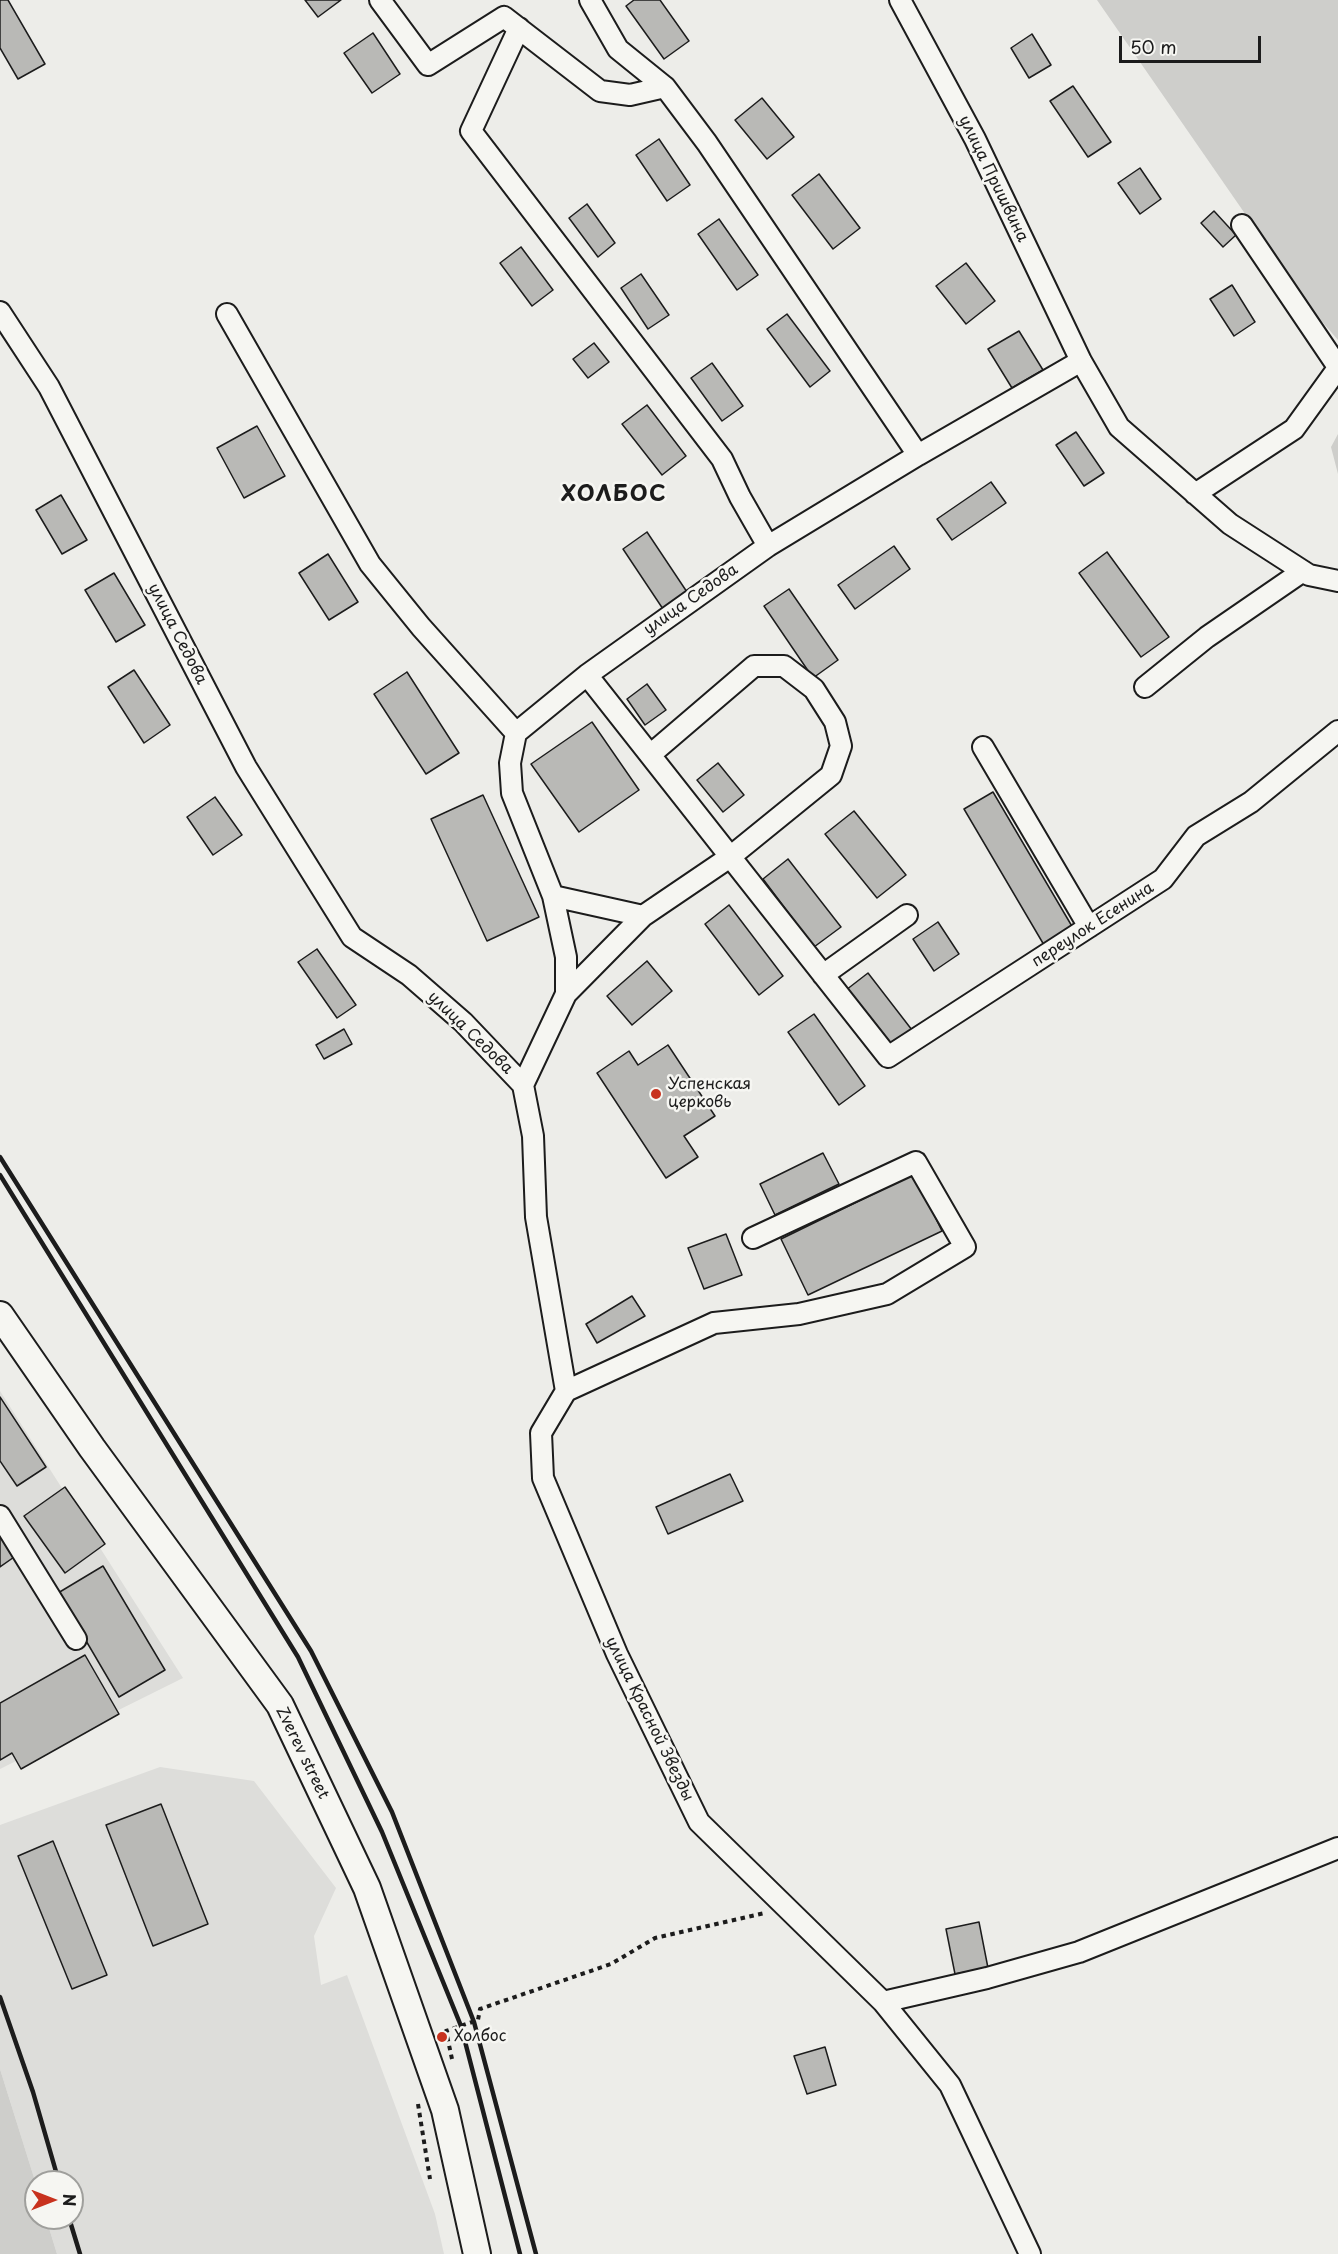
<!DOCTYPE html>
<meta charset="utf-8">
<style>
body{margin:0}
#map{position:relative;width:1338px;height:2254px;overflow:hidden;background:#edede9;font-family:"Playpen Sans",sans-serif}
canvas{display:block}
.north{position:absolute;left:24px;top:2170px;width:60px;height:60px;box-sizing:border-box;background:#f6f6f2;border:2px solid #9f9f9c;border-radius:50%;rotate:90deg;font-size:16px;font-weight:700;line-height:24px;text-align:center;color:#1c1c1c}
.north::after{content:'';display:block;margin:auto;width:21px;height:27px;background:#c8321e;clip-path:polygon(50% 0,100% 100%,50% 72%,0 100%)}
.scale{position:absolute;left:1119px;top:36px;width:142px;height:27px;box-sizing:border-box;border:3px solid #1c1c1c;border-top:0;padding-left:8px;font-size:18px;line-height:21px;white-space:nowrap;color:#1c1c1c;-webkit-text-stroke:4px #f6f6f2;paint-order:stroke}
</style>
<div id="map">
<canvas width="1338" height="2254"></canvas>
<div class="north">N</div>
<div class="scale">50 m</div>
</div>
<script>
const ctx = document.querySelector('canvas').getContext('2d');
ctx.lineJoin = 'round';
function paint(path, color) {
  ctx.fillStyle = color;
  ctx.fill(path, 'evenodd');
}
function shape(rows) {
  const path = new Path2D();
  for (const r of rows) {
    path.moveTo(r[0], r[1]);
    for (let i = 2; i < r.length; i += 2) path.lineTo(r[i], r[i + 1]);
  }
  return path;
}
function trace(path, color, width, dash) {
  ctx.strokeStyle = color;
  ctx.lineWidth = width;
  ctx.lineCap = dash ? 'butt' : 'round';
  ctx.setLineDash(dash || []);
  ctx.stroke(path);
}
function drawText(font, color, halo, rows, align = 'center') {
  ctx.font = font + ' "Playpen Sans",sans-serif';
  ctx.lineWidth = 5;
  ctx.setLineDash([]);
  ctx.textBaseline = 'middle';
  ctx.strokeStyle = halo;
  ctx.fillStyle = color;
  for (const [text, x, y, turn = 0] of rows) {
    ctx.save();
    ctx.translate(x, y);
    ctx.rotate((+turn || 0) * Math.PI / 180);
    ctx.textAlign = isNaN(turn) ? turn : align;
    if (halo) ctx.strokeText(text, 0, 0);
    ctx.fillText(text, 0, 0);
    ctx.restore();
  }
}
paint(shape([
 [0,1391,183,1678,0,1769],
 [160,1767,254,1781,336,1888,314,1936,321,1985,347,1975,435,2214,444,2254,57,2254,46,2218,72,2218,72,2182,36,2184,0,2069,0,1825]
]), '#ddddda');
paint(shape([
 [1097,0,1338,0,1338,340,1311,309],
 [1338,434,1338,474,1331,447],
 [0,2069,36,2184,36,2218,46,2218,57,2254,0,2254]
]), '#cececb');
const building = shape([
 [0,0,8,0,45,64,18,79,0,48,0,0],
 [305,0,341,0,318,17,305,0],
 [634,0,660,0,689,41,664,59,626,6,634,0],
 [373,33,400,74,372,93,344,53,373,33],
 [1032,34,1051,65,1029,78,1011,48,1032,34],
 [1073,86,1111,142,1088,157,1050,101,1073,86],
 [762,98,794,137,767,159,735,120,762,98],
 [659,139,690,185,667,201,636,155,659,139],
 [1140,168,1161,199,1140,214,1118,183,1140,168],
 [819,174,860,228,833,249,792,195,819,174],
 [587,204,615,243,598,257,569,218,587,204],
 [1214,211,1236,235,1223,247,1201,223,1214,211],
 [719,219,758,275,737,290,698,234,719,219],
 [521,247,553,290,532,306,500,263,521,247],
 [966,263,995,301,966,324,936,286,966,263],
 [641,274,669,315,648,329,621,288,641,274],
 [1232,285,1255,322,1234,336,1210,299,1232,285],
 [787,314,830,371,810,387,767,329,787,314],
 [1019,331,1043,370,1012,388,988,349,1019,331],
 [594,343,609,362,588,378,573,359,594,343],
 [712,363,743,406,722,421,691,378,712,363],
 [647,405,686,456,662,475,622,424,647,405],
 [257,426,285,476,244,498,217,448,257,426],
 [1076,432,1104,473,1084,486,1056,445,1076,432],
 [991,482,1006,503,952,540,937,519,991,482],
 [61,495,87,540,62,554,36,510,61,495],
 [647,532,687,592,663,609,623,549,647,532],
 [894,546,910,569,855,609,838,585,894,546],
 [1107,552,1169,637,1141,657,1079,573,1107,552],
 [328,554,358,602,329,620,299,573,328,554],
 [114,573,145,625,116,642,85,590,114,573],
 [789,589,838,660,813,678,764,606,789,589],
 [134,670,170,725,144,743,108,687,134,670],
 [407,672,459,753,426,774,374,694,407,672],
 [647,684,666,710,645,725,627,699,647,684],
 [592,722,639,790,579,832,531,764,592,722],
 [718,763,744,795,723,812,697,780,718,763],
 [993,792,1073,928,1044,945,964,809,993,792],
 [483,795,539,917,487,941,431,819,483,795],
 [215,797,242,835,213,855,187,817,215,797],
 [854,811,906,875,877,898,825,834,854,811],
 [788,859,841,927,814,947,763,879,788,859],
 [729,905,783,976,759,995,705,924,729,905],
 [938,922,959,954,934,971,913,939,938,922],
 [317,949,356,1005,337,1018,298,962,317,949],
 [647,961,672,991,632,1025,607,996,647,961],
 [868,973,912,1030,891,1047,846,990,868,973],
 [814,1014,865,1086,839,1105,788,1032,814,1014],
 [344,1029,352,1044,324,1059,316,1045,344,1029],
 [668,1045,715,1116,684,1136,698,1157,666,1178,597,1073,629,1051,638,1065,668,1045],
 [823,1153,839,1184,775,1215,760,1184,823,1153],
 [914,1174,942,1231,808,1295,781,1239,914,1174],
 [726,1234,742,1275,704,1289,688,1248,726,1234],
 [632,1296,645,1316,597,1343,586,1324,632,1296],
 [0,1397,46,1467,17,1486,0,1461,0,1397],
 [730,1474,743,1501,668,1534,656,1507,730,1474],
 [65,1487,105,1544,65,1573,24,1516,65,1487],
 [0,1532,17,1555,0,1567,0,1532],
 [103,1566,165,1670,119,1697,58,1593,103,1566],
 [85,1655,119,1714,21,1769,12,1753,0,1760,0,1703,85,1655],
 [161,1804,208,1924,153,1946,106,1825,161,1804],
 [53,1841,107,1975,72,1989,18,1856,53,1841],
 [979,1922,988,1968,955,1974,946,1929,979,1922],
 [825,2047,836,2085,807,2094,794,2056,825,2047]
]);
paint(building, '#b9b9b6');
trace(building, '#1c1c1c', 1.5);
const minor = shape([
 [380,0,428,65,504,17,600,91,630,95,665,87],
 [590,0,618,49,665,87,707,143,918,455],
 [900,0,975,139,1081,361,1119,427,1230,524,1309,575,1338,581],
 [519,28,471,131,722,459,740,497,768,546],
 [1242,225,1338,367],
 [0,312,49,387,246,767,352,937,409,975,463,1022,523,1085,566,994,566,957,553,896,512,793,510,763,516,733,587,675,768,546,918,455,1081,361],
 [227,314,370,564,421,627,516,733],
 [1195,494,1294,429,1338,368],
 [587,675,888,1057,1163,879,1196,836,1251,802,1338,731],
 [1145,687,1207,637,1303,571],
 [983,747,1089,927],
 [553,896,643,916],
 [823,975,907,915],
 [566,994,643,916,730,857,831,775,841,746,835,722,814,689,784,666,754,666,650,755],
 [523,1085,533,1136,536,1217,566,1391,541,1433,543,1478,617,1654,699,1822,883,2002,950,2085,1030,2254],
 [566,1391,714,1323,799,1314,887,1294,965,1247,916,1162,753,1238],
 [0,1516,76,1639],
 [883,2002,987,1978,1079,1952,1338,1848]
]);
const major = shape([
 [0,1315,92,1448,280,1705,367,1888,445,2110,477,2254]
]);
trace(minor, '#1c1c1c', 24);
trace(major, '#1c1c1c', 30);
trace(shape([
 [452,2059,446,2031,478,2020,480,2009,611,1964,655,1938,765,1913],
 [418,2104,430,2179]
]), '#1c1c1c', 4, [4.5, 4.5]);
trace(minor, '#f6f6f2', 20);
trace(major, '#f6f6f2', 26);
trace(shape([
 [0,1157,311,1651,392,1812,474,2022,536,2254],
 [0,1175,298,1657,382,1832,461,2026,520,2254],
 [0,1997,33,2092,59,2182],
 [69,2218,80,2254]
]), '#1c1c1c', 4.5);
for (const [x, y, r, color] of [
 [656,1094,6,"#c8321e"],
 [442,2037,6,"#c8321e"]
]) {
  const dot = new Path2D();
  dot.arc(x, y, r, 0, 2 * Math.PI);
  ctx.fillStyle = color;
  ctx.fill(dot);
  trace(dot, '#f6f6f2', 2);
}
drawText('16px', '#1c1c1c', '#f6f6f2', [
 ["улица Пришвина",993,179,64],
 ["улица Седова",691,600,-35],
 ["улица Седова",177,634,63],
 ["переулок Есенина",1093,925,-33],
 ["улица Седова",470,1033,44],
 ["улица Красной Звезды",649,1719,64],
 ["Zverev street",302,1753,64]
]);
drawText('16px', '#1c1c1c', '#f6f6f2', [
 ["Успенская",668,1085],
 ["церковь",668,1103],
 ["Холбос",454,2037]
], 'left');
ctx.letterSpacing = '1.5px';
drawText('bold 22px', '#1c1c1c', '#f6f6f2', [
 ["ХОЛБОС",614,495]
]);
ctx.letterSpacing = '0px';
</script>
